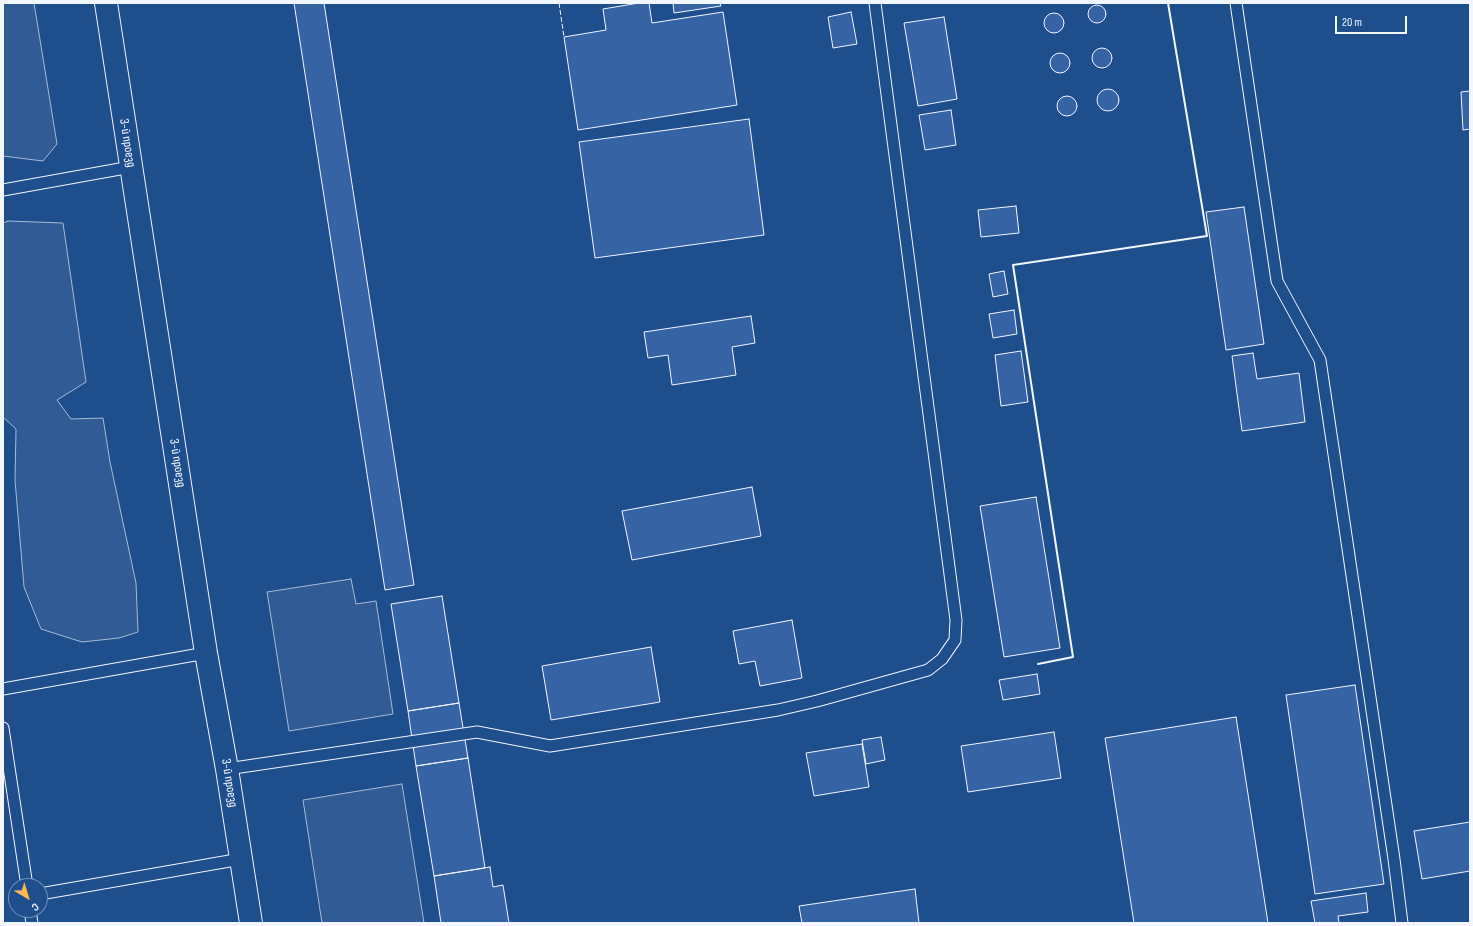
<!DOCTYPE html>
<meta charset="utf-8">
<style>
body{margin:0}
#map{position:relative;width:1473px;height:926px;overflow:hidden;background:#1f4e8c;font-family:"Sofia Sans Condensed",sans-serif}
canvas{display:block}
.frame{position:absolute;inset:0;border:4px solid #f2f6ff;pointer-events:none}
.north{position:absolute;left:8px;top:878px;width:40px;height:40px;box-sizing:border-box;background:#1f4e8c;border:1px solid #7391ba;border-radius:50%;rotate:142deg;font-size:11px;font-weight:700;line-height:16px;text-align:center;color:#f2f6ff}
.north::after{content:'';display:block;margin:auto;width:14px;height:18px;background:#ffb74d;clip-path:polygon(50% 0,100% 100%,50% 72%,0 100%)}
.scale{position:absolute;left:1335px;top:16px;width:72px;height:18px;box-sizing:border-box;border:2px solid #f2f6ff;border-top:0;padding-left:5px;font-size:12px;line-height:14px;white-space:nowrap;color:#f2f6ff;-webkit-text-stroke:3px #1f4e8c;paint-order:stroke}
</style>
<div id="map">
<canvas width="1473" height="926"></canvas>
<div class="frame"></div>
<div class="north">С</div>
<div class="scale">20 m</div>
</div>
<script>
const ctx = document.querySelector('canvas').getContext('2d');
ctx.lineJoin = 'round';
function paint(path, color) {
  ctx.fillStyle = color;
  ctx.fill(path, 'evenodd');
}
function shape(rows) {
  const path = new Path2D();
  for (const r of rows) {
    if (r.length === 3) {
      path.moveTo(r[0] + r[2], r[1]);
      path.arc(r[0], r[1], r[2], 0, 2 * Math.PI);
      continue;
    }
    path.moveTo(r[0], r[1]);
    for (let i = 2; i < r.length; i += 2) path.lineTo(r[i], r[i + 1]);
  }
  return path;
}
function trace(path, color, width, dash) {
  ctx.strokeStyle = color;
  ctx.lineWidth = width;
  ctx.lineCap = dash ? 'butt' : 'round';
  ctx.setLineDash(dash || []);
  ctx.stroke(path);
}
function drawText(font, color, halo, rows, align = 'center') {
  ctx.font = font + ' "Sofia Sans Condensed",sans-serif';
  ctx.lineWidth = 3;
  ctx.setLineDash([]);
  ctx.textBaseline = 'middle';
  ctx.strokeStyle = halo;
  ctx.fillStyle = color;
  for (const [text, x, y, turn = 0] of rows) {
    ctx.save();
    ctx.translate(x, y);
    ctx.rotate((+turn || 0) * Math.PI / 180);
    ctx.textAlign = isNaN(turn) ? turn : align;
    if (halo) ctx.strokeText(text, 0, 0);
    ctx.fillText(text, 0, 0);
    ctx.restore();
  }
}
const built = shape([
 [3,3,34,3,57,144,43,161,3,156,3,3],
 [8,221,63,223,86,382,57,400,71,419,103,418,110,462,136,583,138,632,119,638,82,642,41,629,24,587,15,480,16,429,3,417,3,223,8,221],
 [351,579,356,604,376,601,393,714,289,731,267,592,351,579],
 [402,784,424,923,322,923,303,800,402,784]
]);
paint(built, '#305b95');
trace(built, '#a8bbd7', 1);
const building = shape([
 [294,3,324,3,414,585,385,590,294,3],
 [639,3,649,3,652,23,723,12,737,105,578,130,564,37,606,30,603,9,639,3],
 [673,3,720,3,721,6,674,13,673,3],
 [1097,14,9],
 [851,12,857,44,833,48,828,17,851,12],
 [1054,23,10],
 [944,17,957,99,918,106,904,23,944,17],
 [1102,58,10],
 [1060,63,10],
 [1108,100,11],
 [1470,91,1470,129,1463,130,1461,92,1470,91],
 [1067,106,10],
 [951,110,956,145,925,150,919,115,951,110],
 [749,119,764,235,595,258,579,142,749,119],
 [1016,206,1019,233,981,237,978,210,1016,206],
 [1244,207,1264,344,1226,350,1206,212,1244,207],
 [1004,271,1008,294,993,297,989,274,1004,271],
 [1014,310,1017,334,993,338,989,314,1014,310],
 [751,316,755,343,732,347,736,375,672,385,668,355,648,358,644,332,751,316],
 [1021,351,1028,402,1001,406,995,355,1021,351],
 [1253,353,1257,379,1299,373,1305,422,1242,431,1232,356,1253,353],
 [752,487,761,536,632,560,622,511,752,487],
 [1036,497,1060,648,1004,657,980,506,1036,497],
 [442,596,459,703,408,711,391,604,442,596],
 [792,620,802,678,760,686,755,661,739,664,733,631,792,620],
 [651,647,660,702,551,720,542,666,651,647],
 [1037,674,1040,694,1003,700,999,680,1037,674],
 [1355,685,1384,884,1315,894,1286,695,1355,685],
 [459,703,468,758,416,766,408,711,459,703],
 [1236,717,1268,923,1134,923,1105,738,1236,717],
 [1054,732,1061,778,968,792,961,746,1054,732],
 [881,737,885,760,866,764,862,740,881,737],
 [862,744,869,787,814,796,806,753,862,744],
 [468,758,485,868,434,876,416,766,468,758],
 [1470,822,1470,871,1422,879,1414,831,1470,822],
 [490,867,493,887,503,885,509,923,441,923,434,876,490,867],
 [915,889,919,923,802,923,799,906,915,889],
 [1366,893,1368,912,1338,916,1339,923,1315,923,1311,901,1366,893]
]);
paint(building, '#3563a3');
trace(building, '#f2f6ff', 1);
const service = shape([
 [1236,3,1277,281,1320,360,1394,859,1402,923],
 [3,190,131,167],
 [3,689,206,653],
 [3,728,27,886],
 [227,769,477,732,550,746,778,710,817,701,928,670,942,659,955,640,956,620,875,3],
 [40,894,241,859],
 [30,910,32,923]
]);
const tertiary = shape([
 [106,3,206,653,227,769,251,923]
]);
trace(service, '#f2f6ff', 13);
trace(tertiary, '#f2f6ff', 24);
trace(service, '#1f4e8c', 11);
trace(tertiary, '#1f4e8c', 22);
trace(shape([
 [559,3,564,37]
]), '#f2f6ff', 1, [5, 2]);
trace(shape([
 [1038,664,1073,657,1013,265,1207,236,1168,3]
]), '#f2f6ff', 2);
drawText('13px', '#f2f6ff', '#1f4e8c', [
 ["3-й проезд",127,143,81],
 ["3-й проезд",177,463,81],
 ["3-й проезд",229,783,81]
]);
</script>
